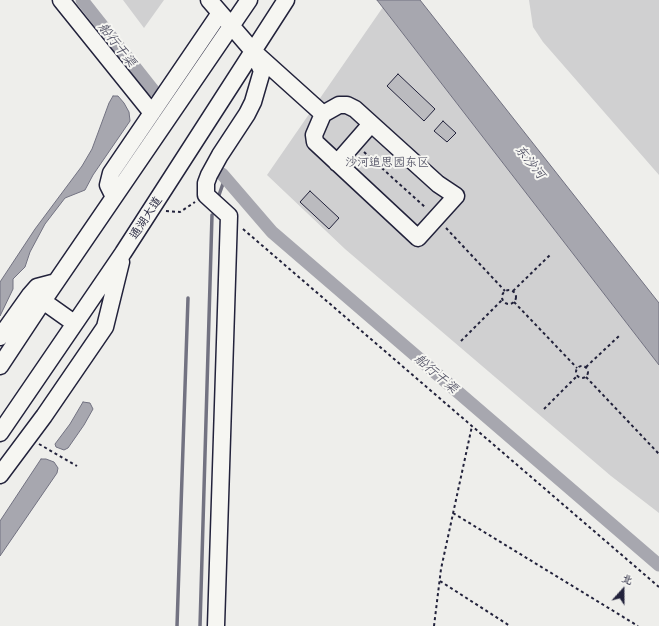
<!DOCTYPE html>
<meta charset="utf-8">
<style>
body{margin:0}
#map{position:relative;width:659px;height:626px;overflow:hidden;background:#eeeeeb;font-family:Delius,"LXGW WenKai TC",sans-serif}
canvas{display:block}
.north{position:absolute;left:603px;top:570px;width:40px;height:40px;-webkit-text-stroke:3px #f6f6f2;paint-order:stroke;rotate:21deg;font-size:11px;font-weight:700;line-height:16px;text-align:center;color:#22223b}
.north::after{content:'';display:block;margin:auto;width:14px;height:18px;background:#22223b;clip-path:polygon(50% 0,100% 100%,50% 72%,0 100%)}
</style>
<div id="map">
<canvas width="659" height="626"></canvas>
<div class="north">北</div>
</div>
<script>
const ctx = document.querySelector('canvas').getContext('2d');
ctx.lineJoin = 'round';
function paint(path, color) {
  ctx.fillStyle = color;
  ctx.fill(path, 'evenodd');
}
function shape(rows) {
  const path = new Path2D();
  for (const r of rows) {
    if (r.length === 3) {
      path.moveTo(r[0] + r[2], r[1]);
      path.arc(r[0], r[1], r[2], 0, 2 * Math.PI);
      continue;
    }
    path.moveTo(r[0], r[1]);
    for (let i = 2; i < r.length; i += 2) path.lineTo(r[i], r[i + 1]);
  }
  return path;
}
function trace(path, color, width, dash) {
  ctx.strokeStyle = color;
  ctx.lineWidth = width;
  ctx.lineCap = dash ? 'butt' : 'round';
  ctx.setLineDash(dash || []);
  ctx.stroke(path);
}
function drawText(font, color, halo, rows, align = 'center') {
  ctx.font = font + ' Delius,"LXGW WenKai TC",sans-serif';
  ctx.lineWidth = 4;
  ctx.setLineDash([]);
  ctx.textBaseline = 'middle';
  ctx.strokeStyle = halo;
  ctx.fillStyle = color;
  for (const [text, x, y, turn = 0] of rows) {
    ctx.save();
    ctx.translate(x, y);
    ctx.rotate((+turn || 0) * Math.PI / 180);
    ctx.textAlign = isNaN(turn) ? turn : align;
    if (halo) ctx.strokeText(text, 0, 0);
    ctx.fillText(text, 0, 0);
    ctx.restore();
  }
}
paint(shape([
 [123,0,164,0,144,28],
 [529,0,659,0,659,175,543,42,533,27],
 [383,7,659,365,659,513,611,476,345,249,267,175]
]), '#d0d0d1');
const water = shape([
 [377,0,420,0,659,303,659,365,377,0],
 [113,96,118,96,124,103,129,112,130,121,93,175,85,190,65,198,45,224,30,252,25,267,13,279,13,289,0,316,0,282,35,229,82,166,92,149,109,103,113,96],
 [83,402,90,403,93,409,84,425,68,448,64,450,56,447,55,444,70,424,83,402],
 [41,459,46,459,54,462,58,468,57,473,0,556,0,521,41,459]
]);
paint(water, '#a7a7af');
trace(water, '#727281', 1);
trace(shape([
 [219,195,225,178],
 [177,626,188,298],
 [200,626,212,215]
]), '#727281', 3.5);
trace(shape([
 [82,0,153,90],
 [222,174,272,232,659,565]
]), '#a7a7af', 13);
const building = shape([
 [398,74,435,109,424,121,387,86,398,74],
 [443,121,456,133,447,142,434,131,443,121],
 [310,191,339,218,329,229,300,202,310,191]
]);
paint(building, '#bbbbbf');
trace(building, '#22223b', 1);
const minor = shape([
 [61,0,152,113],
 [209,0,253,51,323,114,339,105,347,105,355,109,438,184,456,196,418,238,315,142,314,135,323,114],
 [337,163,371,124],
 [114,197,108,185,111,173,220,13],
 [43,301,74,323],
 [0,337,30,295,37,287,56,282],
 [0,366,43,301,249,0],
 [0,433,123,253,286,0],
 [0,475,44,416,105,327,121,262],
 [216,626,229,216,206,195,206,183,209,175,220,155,247,114,253,102,262,71,253,51]
]);
trace(minor, '#22223b', 19);
trace(shape([
 [364,152,426,208],
 [166,211,180,212,195,202],
 [446,228,505,291],
 [243,229,659,587],
 [509,297,7],
 [513,291,551,254],
 [514,302,577,368],
 [461,341,502,300],
 [582,372,6],
 [586,367,619,336],
 [586,377,659,454],
 [544,409,577,376],
 [39,444,77,466],
 [453,513,638,626],
 [440,581,510,626],
 [434,626,441,569,472,426]
]), '#22223b', 2, [3, 3]);
trace(minor, '#f6f6f2', 16);
drawText('12px', '#565668', '#f6f6f2', [
 ["沙河追思园东区",387,163]
]);
drawText('12px', '#22223b', '#f6f6f2', [
 ["通湖大道",146,218,-57]
]);
drawText('italic 13px', '#575769', '#f6f6f2', [
 ["船行干渠",117,45,52],
 ["东沙河",530,162,51],
 ["船行干渠",436,374,41]
]);
</script>
